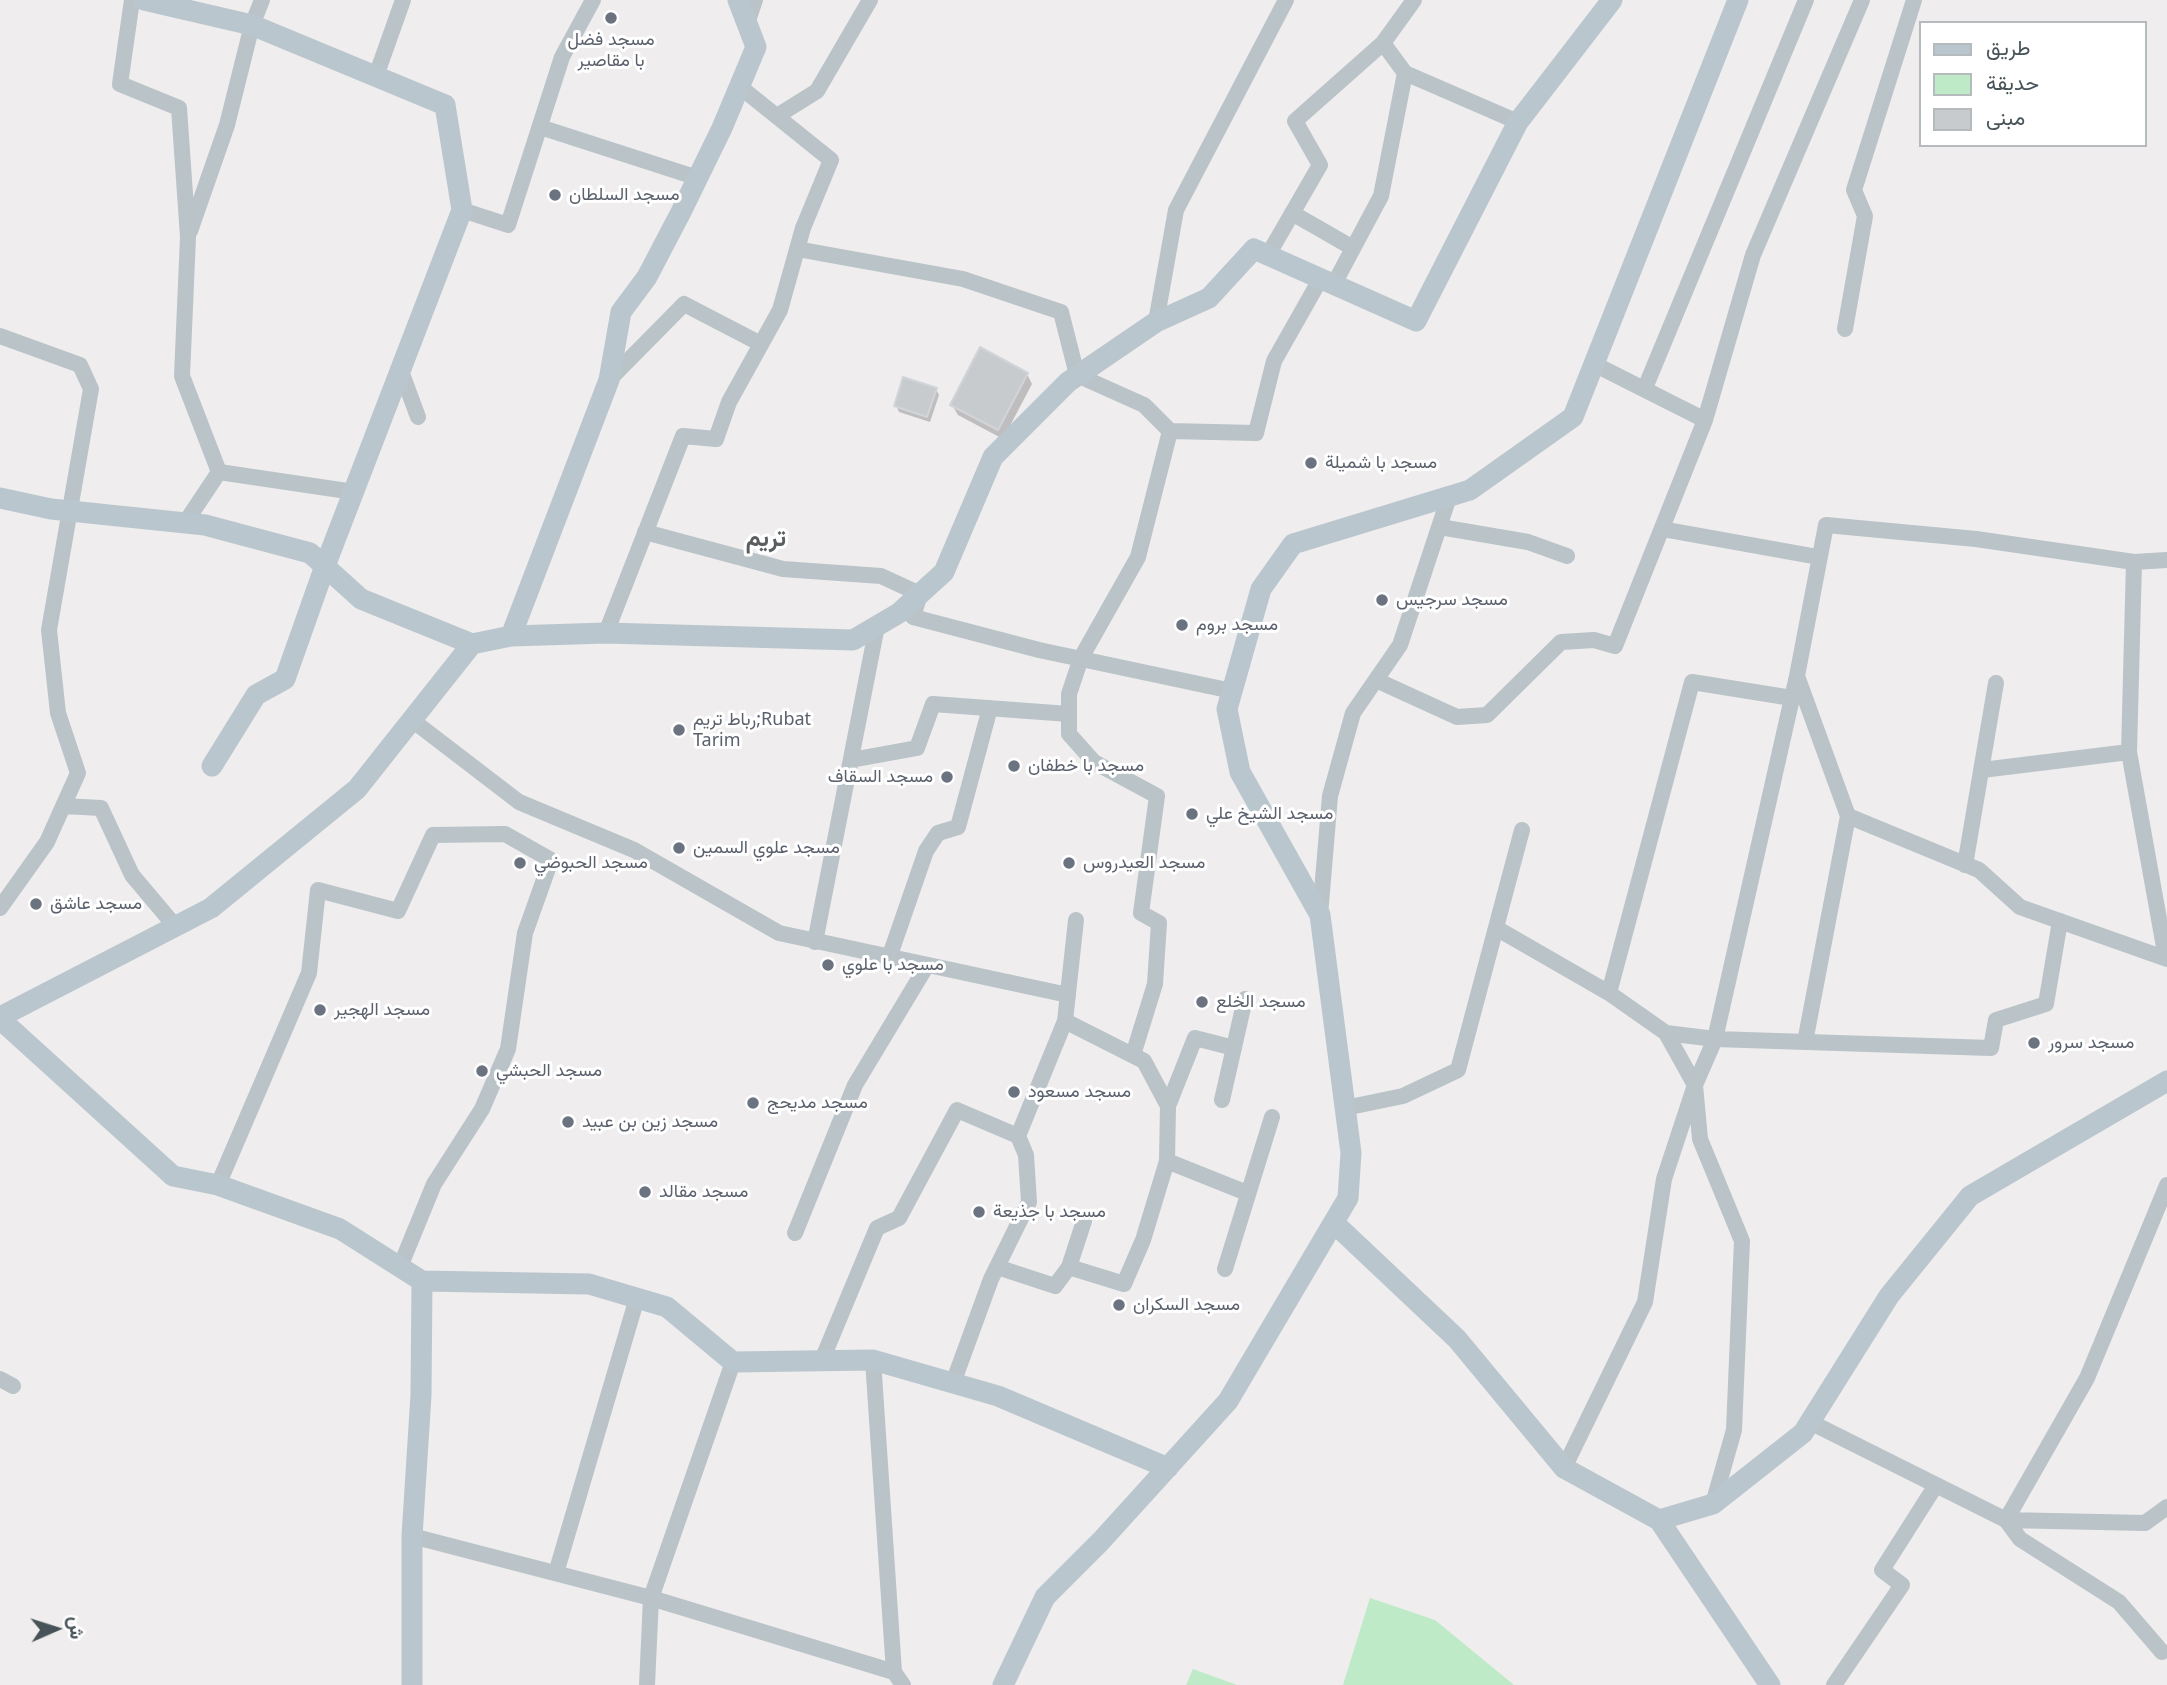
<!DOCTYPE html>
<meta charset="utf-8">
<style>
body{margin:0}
#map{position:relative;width:2167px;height:1685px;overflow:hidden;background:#efeded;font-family:"Noto Sans",Vazirmatn,sans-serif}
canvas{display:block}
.legend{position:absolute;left:1919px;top:21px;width:228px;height:126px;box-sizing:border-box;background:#fff;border:2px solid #b5babc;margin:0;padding:9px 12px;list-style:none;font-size:21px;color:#475358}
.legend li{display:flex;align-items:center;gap:14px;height:35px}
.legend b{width:35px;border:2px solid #b5babc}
.north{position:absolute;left:21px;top:1594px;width:70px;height:70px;-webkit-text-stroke:5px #fff;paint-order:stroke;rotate:87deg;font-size:19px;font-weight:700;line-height:28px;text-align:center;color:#475358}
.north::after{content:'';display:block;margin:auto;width:24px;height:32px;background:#475358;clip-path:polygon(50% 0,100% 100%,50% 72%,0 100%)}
</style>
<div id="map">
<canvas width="2167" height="1685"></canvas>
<ul class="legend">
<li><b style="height:9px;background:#bac6cd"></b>طريق</li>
<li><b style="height:19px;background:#beeac8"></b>حديقة</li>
<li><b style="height:19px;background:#c7cbce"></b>مبنى</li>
</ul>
<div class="north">ش</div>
</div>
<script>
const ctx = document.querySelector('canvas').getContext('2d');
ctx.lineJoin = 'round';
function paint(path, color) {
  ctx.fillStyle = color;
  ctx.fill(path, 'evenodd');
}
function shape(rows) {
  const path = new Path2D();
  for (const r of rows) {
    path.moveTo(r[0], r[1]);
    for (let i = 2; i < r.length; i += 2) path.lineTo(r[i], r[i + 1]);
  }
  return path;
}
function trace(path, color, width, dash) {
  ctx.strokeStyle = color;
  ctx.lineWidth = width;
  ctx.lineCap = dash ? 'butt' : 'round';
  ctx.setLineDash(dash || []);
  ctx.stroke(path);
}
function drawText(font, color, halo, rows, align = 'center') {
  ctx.font = font + ' "Noto Sans",Vazirmatn,sans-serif';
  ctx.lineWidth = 6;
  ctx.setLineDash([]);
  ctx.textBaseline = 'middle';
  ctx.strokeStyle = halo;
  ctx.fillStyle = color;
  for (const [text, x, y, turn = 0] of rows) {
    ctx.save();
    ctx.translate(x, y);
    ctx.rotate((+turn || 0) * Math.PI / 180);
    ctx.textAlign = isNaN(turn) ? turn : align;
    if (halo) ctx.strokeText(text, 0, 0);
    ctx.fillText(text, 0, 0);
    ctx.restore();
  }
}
paint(shape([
 [1370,1598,1435,1620,1514,1685,1343,1685],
 [1193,1669,1237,1685,1186,1685]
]), '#beeac8');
paint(shape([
 [1027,374,1032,384,1003,439,958,415,952,405],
 [936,389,939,395,930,422,899,412,896,405]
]), '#0003');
const building = shape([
 [980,347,1028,373,998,430,950,405,980,347],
 [903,377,937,388,927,417,894,406,903,377]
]);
paint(building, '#c7cbce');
trace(building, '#d1d4d8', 2);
trace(shape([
 [132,0,120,84,179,108,188,237,182,376,219,472],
 [747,23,755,0],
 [1405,73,1518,122],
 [376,76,403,0],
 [777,116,817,91,870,0],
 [540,127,698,178],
 [462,210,508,225,562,57,593,0],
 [1292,213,1353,248],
 [190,231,227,125,252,25,262,0],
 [797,249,963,279,1061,312,1077,375,1144,405,1170,431,1138,557,1081,658,1069,694,1069,734,1094,762,1157,796,1141,913,1159,923,1155,984,1133,1055],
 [1268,255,1320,165,1295,121,1383,43],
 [1334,284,1381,196,1405,73,1383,43,1414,0],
 [1156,322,1176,210,1286,0],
 [1845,329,1865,216,1854,190,1914,0],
 [0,336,80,365,91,389,49,630,58,713,78,773,47,842,0,908],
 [1594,364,1705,420],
 [401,371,418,417],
 [609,380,684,304,761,344],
 [1645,388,1806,0],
 [1170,431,1256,433,1274,361,1321,278],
 [185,523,219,472,354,492],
 [1440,527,1528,542,1567,556],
 [1662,529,1818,557],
 [645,532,783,569,881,576,920,594,913,617,1039,650,1232,691],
 [2134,562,2129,752,2166,958],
 [606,633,683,436,716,439,729,402,780,310,803,228,831,160,739,86],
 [1797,676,1848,816,1805,1042],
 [1376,680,1457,717,1487,715,1561,642,1594,640,1615,646,1705,420,1753,255,1862,0],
 [412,720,519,802,634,850,779,933,1068,995],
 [851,760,917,748,933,704,1069,714],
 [1982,770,2129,752],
 [64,806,101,808,132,875,175,926],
 [1848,816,1979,870,2020,907,2167,959],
 [1965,865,1996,683],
 [1320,915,1330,796,1353,713,1400,645,1449,497],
 [1496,928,1609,993],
 [815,942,877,626],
 [889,958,926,851,938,833,958,827,990,708],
 [1065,1021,1144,1061,1168,1106,1167,1161,1143,1240,1124,1284,1069,1267],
 [1666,1033,1715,1039,1991,1048,1996,1020,2046,1004,2060,921],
 [1222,1100,1245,999],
 [1168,1106,1195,1038,1234,1048],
 [1345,1108,1403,1096,1458,1070,1522,830],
 [1167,1161,1247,1193],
 [218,1185,309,973,318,890,398,911,433,835,505,834,551,860,525,933,508,1049,482,1109,434,1184,400,1267],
 [795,1233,855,1085,926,967],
 [997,1267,1055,1286,1069,1267,1084,1221],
 [1225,1269,1272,1117],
 [822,1360,877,1228,899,1218,957,1110,1018,1136],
 [873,1360,894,1672],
 [0,1379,13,1386],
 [953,1383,991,1279,1029,1202,1026,1155,1018,1136,1065,1021,1076,920],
 [1810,1422,2006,1520,2087,1378,2167,1185],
 [1564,1468,1645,1302,1664,1179,1695,1085,1715,1039,1797,676,1826,525,1976,539,2134,562,2167,560],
 [1713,1504,1734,1430,1742,1241,1700,1139,1695,1085,1666,1033,1609,993,1692,682,1792,698],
 [412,1536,651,1598,894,1672,903,1685],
 [556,1573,637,1298],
 [2162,1652,2119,1602,2020,1539,2006,1520,2145,1523,2167,1507],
 [647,1685,651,1598,733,1362],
 [1834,1685,1902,1585,1882,1570,1936,1485]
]), '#b9c3c8', 16);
trace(shape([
 [144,0,252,25,445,105,462,210,325,566,285,679,256,695,212,766],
 [0,498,51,509,205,525,310,553,361,599,472,644,511,636,606,633,853,640,899,613,944,572,993,457,1068,382,1156,322,1209,298,1254,249,1416,321,1518,122,1612,0],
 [511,636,609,380,621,312,647,277,681,212,722,128,756,47,738,0],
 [0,1017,211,908,357,789,472,644],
 [0,1019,173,1176,218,1185,340,1229,422,1281,589,1284,667,1307,733,1362,873,1360,998,1396,1168,1468],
 [1334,1223,1457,1339,1564,1468,1659,1520,1713,1504,1803,1433,1889,1296,1970,1196,2167,1081],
 [1659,1520,1770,1685],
 [412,1685,412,1536,421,1395,422,1281],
 [1003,1685,1045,1597,1101,1541,1228,1401,1348,1198,1351,1153,1320,915,1240,772,1227,709,1261,589,1293,544,1470,490,1573,417,1738,0]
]), '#bac6cd', 21);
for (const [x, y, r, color] of [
 [611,18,7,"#6b7280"],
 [555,195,7,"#6b7280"],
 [1311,463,7,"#6b7280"],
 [1382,600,7,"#6b7280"],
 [1182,625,7,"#6b7280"],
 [679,730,7,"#6b7280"],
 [1014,766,7,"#6b7280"],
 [947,777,7,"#6b7280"],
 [1192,814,7,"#6b7280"],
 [679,848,7,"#6b7280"],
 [520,863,7,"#6b7280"],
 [1069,863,7,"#6b7280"],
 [36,904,7,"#6b7280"],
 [828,965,7,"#6b7280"],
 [1202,1002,7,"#6b7280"],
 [320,1010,7,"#6b7280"],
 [2034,1043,7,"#6b7280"],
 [482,1071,7,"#6b7280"],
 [1014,1092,7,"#6b7280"],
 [753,1103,7,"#6b7280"],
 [568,1122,7,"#6b7280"],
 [645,1192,7,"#6b7280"],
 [979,1212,7,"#6b7280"],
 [1119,1305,7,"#6b7280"]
]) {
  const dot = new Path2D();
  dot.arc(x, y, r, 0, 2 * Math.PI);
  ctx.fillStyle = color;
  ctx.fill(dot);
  trace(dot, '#fff', 2.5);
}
drawText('18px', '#5b616d', '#fff', [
 ["مسجد فضل",611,40,"center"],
 ["با مقاصير",611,61,"center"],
 ["مسجد السلطان",569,195],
 ["مسجد با شميلة",1325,463],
 ["مسجد سرجيس",1396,600],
 ["مسجد بروم",1196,625],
 ["رباط تريم;Rubat",693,720],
 ["Tarim",693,741],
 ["مسجد با خطفان",1028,766],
 ["مسجد السقاف",933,777,"right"],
 ["مسجد الشيخ علي",1206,814],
 ["مسجد علوي السمين",693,848],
 ["مسجد الحبوضي",534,863],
 ["مسجد العيدروس",1083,863],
 ["مسجد عاشق",50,904],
 ["مسجد با علوي",842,965],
 ["مسجد الخلع",1216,1002],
 ["مسجد الهجير",334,1010],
 ["مسجد سرور",2048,1043],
 ["مسجد الحبشي",496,1071],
 ["مسجد مسعود",1028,1092],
 ["مسجد مديحج",767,1103],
 ["مسجد زين بن عبيد",582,1122],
 ["مسجد مقالد",659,1192],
 ["مسجد با جذيعة",993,1212],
 ["مسجد السكران",1133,1305]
], 'left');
drawText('bold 24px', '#5a5e61', '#fff', [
 ["تريم",766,539]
]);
</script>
